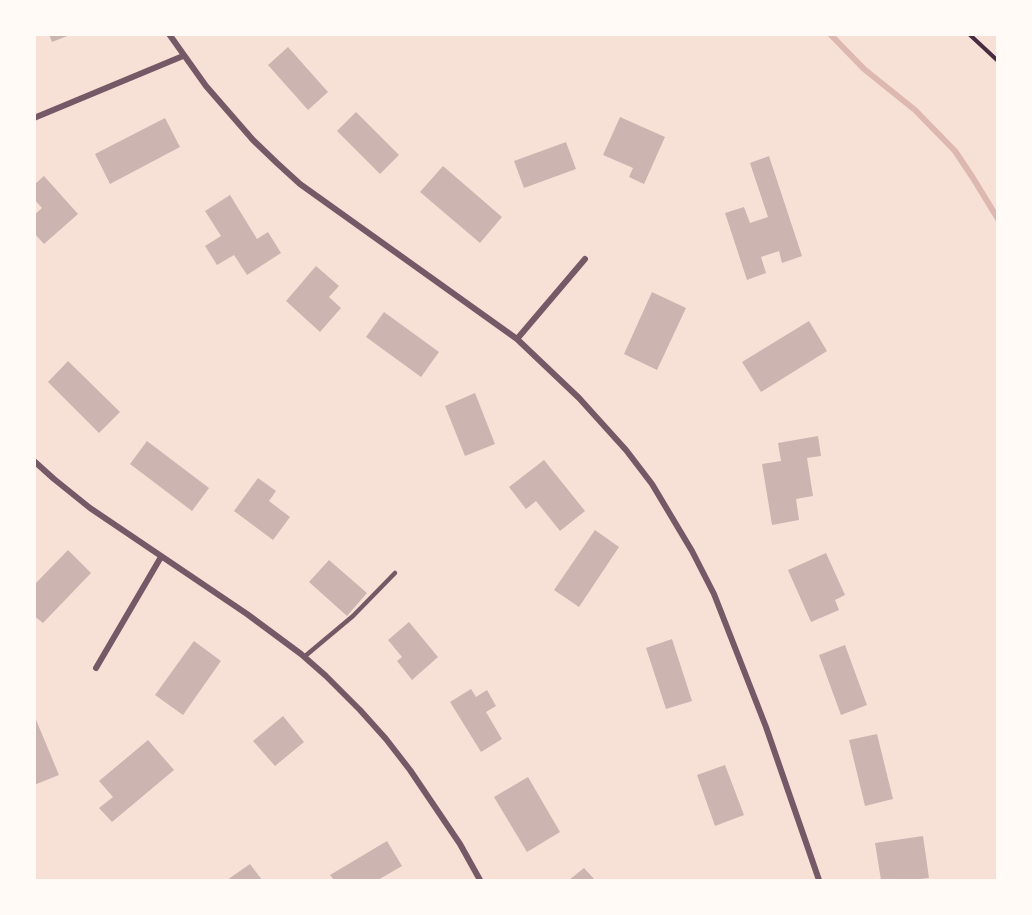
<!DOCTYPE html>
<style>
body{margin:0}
#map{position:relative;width:1032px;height:915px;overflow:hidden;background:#f7e1d7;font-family:"Noto Serif",serif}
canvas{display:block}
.frame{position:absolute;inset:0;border:36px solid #fffaf5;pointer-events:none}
</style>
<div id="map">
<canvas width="1032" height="915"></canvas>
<div class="frame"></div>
</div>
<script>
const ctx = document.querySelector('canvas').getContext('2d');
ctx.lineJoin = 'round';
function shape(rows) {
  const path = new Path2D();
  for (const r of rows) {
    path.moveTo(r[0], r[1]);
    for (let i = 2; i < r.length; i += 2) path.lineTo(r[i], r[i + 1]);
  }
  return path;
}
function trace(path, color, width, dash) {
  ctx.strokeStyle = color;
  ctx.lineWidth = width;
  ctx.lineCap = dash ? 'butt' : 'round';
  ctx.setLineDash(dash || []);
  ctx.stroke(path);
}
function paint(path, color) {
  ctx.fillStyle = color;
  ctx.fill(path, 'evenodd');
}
trace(shape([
 [830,34,864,69,915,110,955,151,973,178,998,219]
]), '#dcb8b0', 6);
paint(shape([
 [49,34,70,34,70,35,52,42],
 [288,47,328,92,308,110,268,65],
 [356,112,399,155,380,174,337,131],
 [620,117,665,137,644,184,629,177,633,168,603,155],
 [165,118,180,147,110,184,95,154],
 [566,142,576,169,524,188,514,161],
 [769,156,802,256,782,263,779,251,761,257,766,273,747,280,725,213,744,207,750,223,768,217,750,163],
 [443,166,502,217,480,243,420,192],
 [44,176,78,214,44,244,34,233,34,215,42,208,34,199,34,185],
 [230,195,257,239,268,232,281,253,247,275,234,255,217,265,205,246,221,236,205,211],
 [316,266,339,286,329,297,341,308,320,332,286,301],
 [652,292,686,308,657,370,624,354],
 [384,312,439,352,421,377,366,337],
 [809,321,827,351,761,392,742,362],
 [68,361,120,412,99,433,48,382],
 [475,393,495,444,465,456,445,406],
 [818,436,821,456,807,458,813,496,796,499,799,520,772,525,762,464,781,461,778,443],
 [147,441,209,488,192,511,130,464],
 [544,460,585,511,560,531,536,501,526,509,509,487],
 [258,478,276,491,269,501,290,517,273,540,234,511],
 [595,530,619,547,579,607,554,590],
 [68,550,91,573,43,623,34,616,34,585],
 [826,553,845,595,835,600,839,610,811,622,788,570],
 [329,560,367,593,347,616,309,582],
 [409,622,438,657,412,680,397,661,402,657,388,640],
 [672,639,692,701,666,709,646,648],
 [194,641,221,661,183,715,155,695],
 [845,645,867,705,841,715,819,655],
 [471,689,476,697,487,690,496,706,486,712,502,739,481,752,450,702],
 [34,715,59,775,34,785],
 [283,716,304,742,275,766,253,741],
 [877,734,893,799,865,806,849,740],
 [148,740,174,770,112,822,99,808,113,797,99,781],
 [725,765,744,815,715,826,697,775],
 [528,777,560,832,527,852,494,797],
 [923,836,929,878,911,880,881,880,875,843],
 [387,841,402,866,378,880,334,880,330,875],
 [250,864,262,880,227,880],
 [584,868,595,880,569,880]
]), '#ccb4b1');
trace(shape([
 [969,34,998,61]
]), '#4a2c40', 4);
trace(shape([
 [304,657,353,616,395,573]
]), '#755966', 4.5);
trace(shape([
 [169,34,206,86,253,140,277,163,300,184,517,339,579,398,626,450,652,484,692,551,714,594,766,727,819,880],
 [34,118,183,56],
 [517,339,585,259],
 [34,461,54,479,90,508,247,614,301,654,326,676,360,710,386,739,410,770,460,844,480,880],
 [96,668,161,557]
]), '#755966', 6);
</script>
